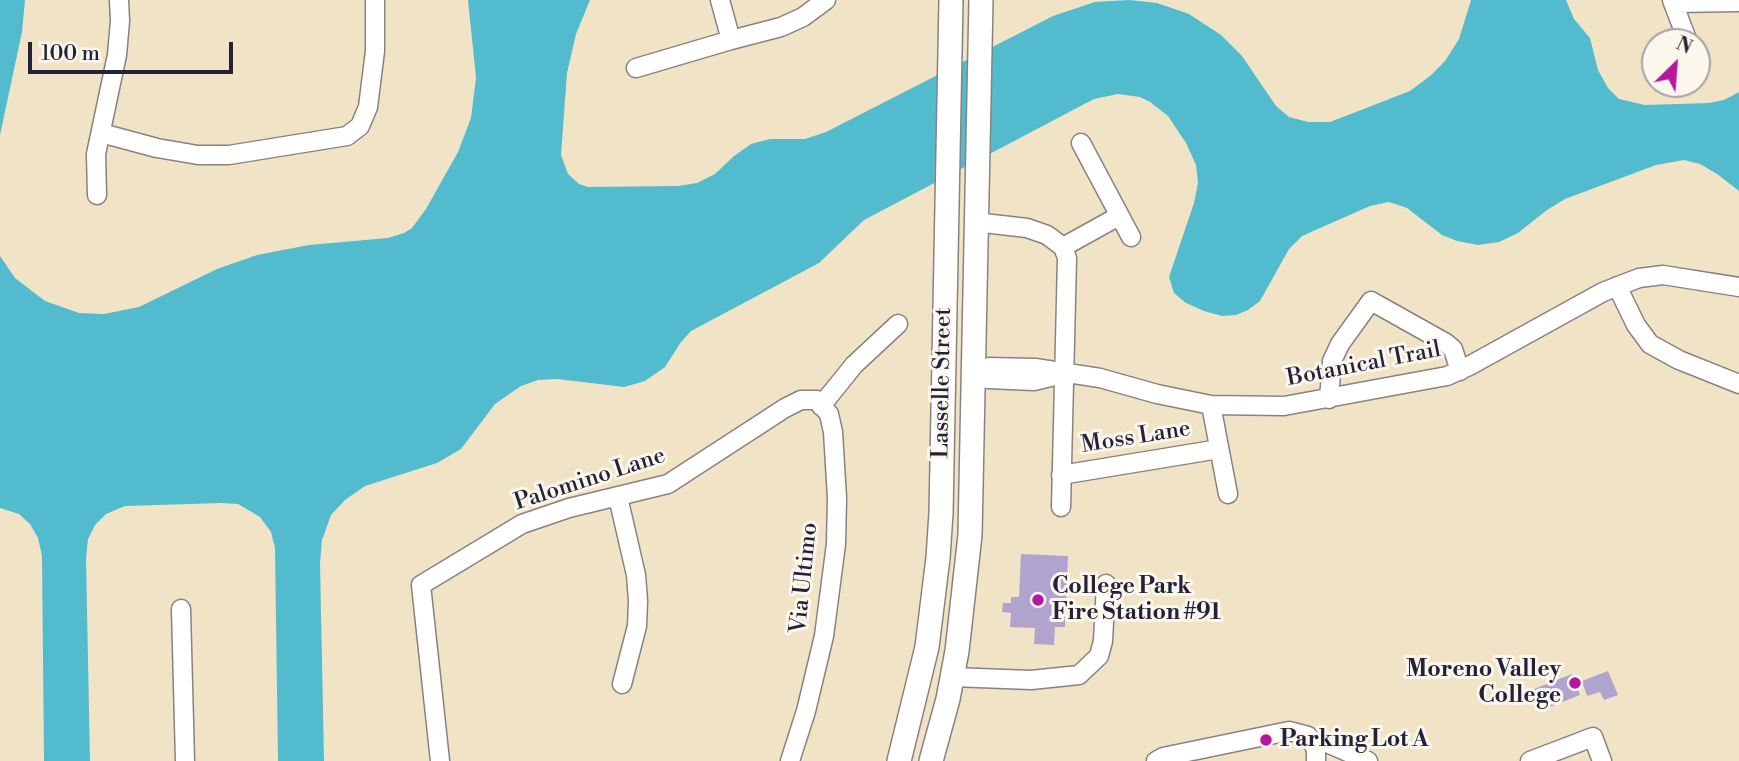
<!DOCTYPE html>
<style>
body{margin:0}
#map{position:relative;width:1739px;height:761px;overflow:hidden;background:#f1e3c6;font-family:"Libre Bodoni",serif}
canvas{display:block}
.north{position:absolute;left:1641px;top:28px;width:70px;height:70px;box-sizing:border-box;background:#fbf7ec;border:2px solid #a4a2a5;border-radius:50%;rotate:25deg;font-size:19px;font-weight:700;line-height:28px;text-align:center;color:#22223b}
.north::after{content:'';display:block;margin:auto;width:24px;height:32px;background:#b5179e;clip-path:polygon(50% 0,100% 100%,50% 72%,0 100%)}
.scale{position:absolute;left:28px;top:42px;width:205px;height:32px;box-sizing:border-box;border:4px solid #22223b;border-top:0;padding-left:9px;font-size:21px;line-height:24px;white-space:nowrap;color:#22223b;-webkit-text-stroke:5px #fbf7ec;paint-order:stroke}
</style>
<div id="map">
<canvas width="1739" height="761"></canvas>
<div class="north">N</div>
<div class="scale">100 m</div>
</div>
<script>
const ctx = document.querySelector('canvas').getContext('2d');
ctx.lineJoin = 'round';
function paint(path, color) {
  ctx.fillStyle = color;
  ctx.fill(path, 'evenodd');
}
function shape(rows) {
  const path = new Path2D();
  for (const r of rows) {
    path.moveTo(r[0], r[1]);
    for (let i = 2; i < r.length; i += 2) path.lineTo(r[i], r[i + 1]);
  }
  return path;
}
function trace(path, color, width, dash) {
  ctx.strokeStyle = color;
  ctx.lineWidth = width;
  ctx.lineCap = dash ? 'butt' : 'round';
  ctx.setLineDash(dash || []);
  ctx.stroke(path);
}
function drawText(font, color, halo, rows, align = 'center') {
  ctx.font = font + ' "Libre Bodoni",serif';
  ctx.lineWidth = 6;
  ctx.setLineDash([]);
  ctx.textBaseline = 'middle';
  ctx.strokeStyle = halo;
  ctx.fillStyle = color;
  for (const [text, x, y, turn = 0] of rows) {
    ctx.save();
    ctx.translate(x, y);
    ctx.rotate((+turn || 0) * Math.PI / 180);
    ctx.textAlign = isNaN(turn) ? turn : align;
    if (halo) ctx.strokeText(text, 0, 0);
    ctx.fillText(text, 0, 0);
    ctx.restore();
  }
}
paint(shape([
 [0,0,25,0,22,32,0,135],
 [468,0,590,0,576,34,567,73,561,155,568,174,579,184,588,187,678,186,697,183,715,174,734,156,751,144,770,139,805,139,826,132,1053,16,1095,2,1129,0,1157,3,1189,14,1221,35,1242,56,1276,106,1289,117,1308,122,1330,122,1410,91,1430,76,1445,61,1459,39,1471,0,1566,0,1574,19,1590,38,1598,70,1608,88,1619,99,1645,105,1709,103,1724,100,1739,92,1739,191,1717,174,1700,164,1684,160,1656,165,1565,199,1547,210,1518,233,1499,242,1478,245,1457,241,1442,235,1407,208,1389,202,1370,206,1302,236,1289,249,1260,301,1248,310,1236,315,1222,316,1204,311,1186,303,1174,293,1169,277,1194,203,1198,183,1196,165,1186,143,1168,116,1150,102,1140,97,1118,94,1094,99,864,220,819,263,691,331,681,342,665,367,645,381,624,387,557,379,538,380,521,386,495,404,461,449,437,463,365,486,345,500,331,515,322,540,320,563,324,761,278,761,275,548,271,532,260,517,238,504,221,503,125,506,106,514,95,525,88,539,86,558,90,761,44,761,42,556,38,538,30,524,19,514,0,508,0,256,15,278,45,301,79,313,104,314,139,307,217,269,257,255,309,245,388,238,404,233,412,228,426,209,458,152,471,118,476,78]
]), '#52bcce');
paint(shape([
 [1021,554,1068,556,1065,627,1055,627,1054,645,1034,644,1035,628,1010,627,1011,613,1002,612,1003,603,1011,603,1011,597,1019,597],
 [1608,671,1618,695,1604,700,1600,692,1587,696,1582,681],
 [1572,674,1580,695,1542,710,1534,689]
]), '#b0a4ce');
const minor = shape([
 [720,0,731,40],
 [1672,0,1688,42],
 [1673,3,1739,2],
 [636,68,731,40,781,27,803,17,826,0],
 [101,133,157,148,198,155,229,155,347,136,360,126,368,107,375,51,375,0],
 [1081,143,1131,237],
 [97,195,96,154,117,55,120,21,119,0],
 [975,222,1027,228,1047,235,1063,247,1067,258,1061,507],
 [1063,247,1119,216],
 [1617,286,1636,325,1650,344,1679,360,1739,384],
 [973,370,989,367,1035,368,1100,378,1157,394,1211,405,1284,406,1447,376,1469,366,1603,292,1639,278,1663,275,1739,287],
 [973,370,988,379,1034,381,1059,375],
 [1329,399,1332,361,1340,344,1371,301,1446,343,1453,349,1460,371],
 [1211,405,1228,494],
 [821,406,854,365,898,324],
 [1061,475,1219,449],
 [618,497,636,575,638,601,637,626,622,684],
 [181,609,185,761],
 [952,677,1031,680,1079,675,1099,656,1103,641,1106,584],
 [1314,743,1327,743,1368,761],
 [440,761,421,585,522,524,569,508,668,484,785,408,801,400,817,400,829,414,833,432,837,498,836,544,824,636,806,711,790,761],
 [1156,761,1163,757,1289,731,1308,736,1316,749,1316,761],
 [1530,761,1593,737,1602,761]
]);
const major = shape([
 [899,761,927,647,938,558,941,513,951,0],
 [931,761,948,699,957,651,970,535,981,0]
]);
trace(minor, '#8a8280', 21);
trace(major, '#8a8280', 26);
trace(minor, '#fff', 18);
trace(major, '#fff', 23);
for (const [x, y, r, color] of [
 [1038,600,7,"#b5179e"],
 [1575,683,7,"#b5179e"],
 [1266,740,7,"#b5179e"]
]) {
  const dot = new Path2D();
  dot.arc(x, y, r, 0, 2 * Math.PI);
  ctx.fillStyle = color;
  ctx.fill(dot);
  trace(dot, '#fbf7ec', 2.5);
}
drawText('23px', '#22223b', '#fbf7ec', [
 ["Botanical Trail",1364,365,-11],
 ["Lasselle Street",943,383,-89],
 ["Moss Lane",1136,438,-9],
 ["Palomino Lane",590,480,-18],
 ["Via Ultimo",805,578,-84]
]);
drawText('bold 23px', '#22223b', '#fbf7ec', [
 ["College Park",1052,587],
 ["Fire Station #91",1052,613],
 ["Moreno Valley",1561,670,"right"],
 ["College",1561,696,"right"],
 ["Parking Lot A",1280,740]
], 'left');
</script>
